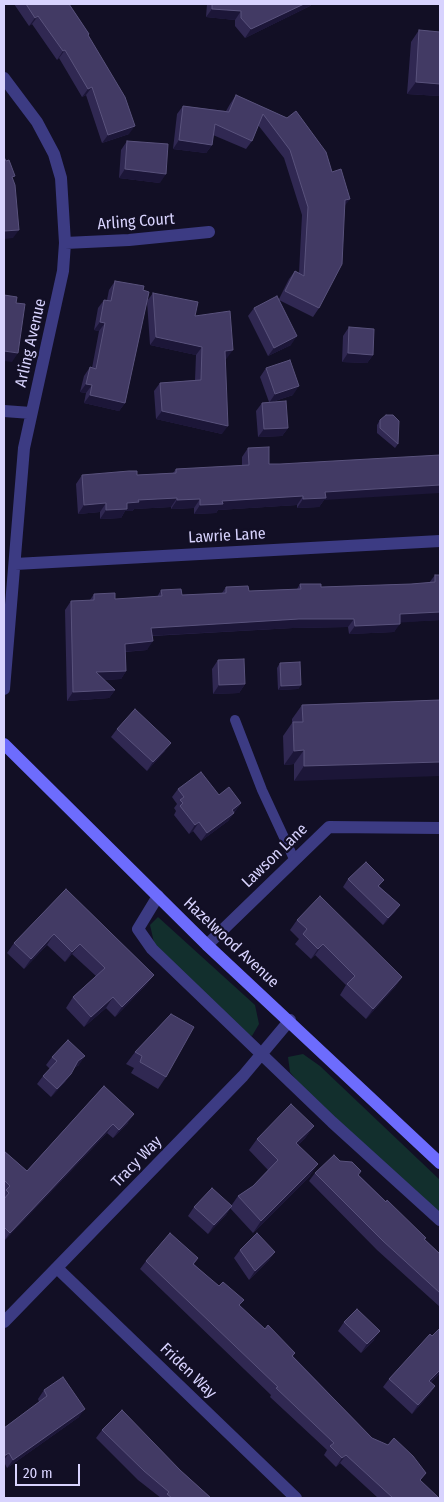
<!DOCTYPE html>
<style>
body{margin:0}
#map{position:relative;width:444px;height:1502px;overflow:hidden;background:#120f25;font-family:"Fira Sans Condensed",sans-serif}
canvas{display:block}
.frame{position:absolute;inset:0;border:5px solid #d8d3fe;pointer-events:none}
.scale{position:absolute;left:15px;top:1464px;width:65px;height:22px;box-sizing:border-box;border:2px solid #d8d3fe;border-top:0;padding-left:6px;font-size:15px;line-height:18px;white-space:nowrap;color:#d8d3fe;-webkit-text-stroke:4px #120f25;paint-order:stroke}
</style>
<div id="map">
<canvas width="444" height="1502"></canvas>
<div class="frame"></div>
<div class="scale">20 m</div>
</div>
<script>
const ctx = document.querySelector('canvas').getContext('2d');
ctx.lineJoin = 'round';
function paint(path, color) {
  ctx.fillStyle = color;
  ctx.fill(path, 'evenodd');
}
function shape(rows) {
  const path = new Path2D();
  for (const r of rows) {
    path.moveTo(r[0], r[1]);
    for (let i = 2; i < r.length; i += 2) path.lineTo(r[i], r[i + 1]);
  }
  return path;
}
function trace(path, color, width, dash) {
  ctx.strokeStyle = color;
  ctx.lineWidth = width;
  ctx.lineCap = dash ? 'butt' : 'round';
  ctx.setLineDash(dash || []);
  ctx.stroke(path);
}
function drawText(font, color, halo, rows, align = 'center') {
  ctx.font = font + ' "Fira Sans Condensed",sans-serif';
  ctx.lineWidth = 4.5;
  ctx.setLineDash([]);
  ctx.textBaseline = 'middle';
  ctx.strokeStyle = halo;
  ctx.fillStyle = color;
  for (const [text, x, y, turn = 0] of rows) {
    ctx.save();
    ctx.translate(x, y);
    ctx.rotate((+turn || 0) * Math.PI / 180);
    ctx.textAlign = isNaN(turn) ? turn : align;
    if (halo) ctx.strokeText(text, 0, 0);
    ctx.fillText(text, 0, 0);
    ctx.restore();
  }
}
paint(shape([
 [158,917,255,1005,259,1024,252,1036,247,1034,155,947,150,925],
 [303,1054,320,1066,440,1180,440,1217,302,1087,290,1072,288,1057]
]), '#122f2d');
trace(shape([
 [235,720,262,790,294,859]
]), '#3c3b83', 10);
trace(shape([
 [4,78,37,122,54,154,61,178,65,243,63,271,24,448,4,689],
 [65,243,129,240,209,232],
 [4,411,31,413],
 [15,564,440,541],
 [158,896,138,929,152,949,332,1122,440,1220],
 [207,945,329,827,440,828],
 [57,1268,296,1498],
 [4,1322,243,1076,290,1020]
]), '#3c3b83', 12);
trace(shape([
 [4,744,207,945,440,1163]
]), '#6d6cfd', 12);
paint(shape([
 [14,4,69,4,89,34,88,35,129,134,102,143,86,95,82,97,59,58,57,60,32,24,29,26],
 [207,4,312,4,310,6,245,38,235,26,235,20,206,17],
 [419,30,440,32,440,96,407,94,411,42],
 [236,95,287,118,344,207,319,308,313,317,279,300,291,345,268,356,248,316,254,308,279,299,289,279,295,271,299,273,302,215,284,158,258,125,252,141,246,149,213,135,212,145,206,153,173,149,177,114,183,106,226,111,230,104],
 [127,141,160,183,119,178,121,150],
 [115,281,143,290,147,301,153,293,195,316,227,358,225,359,222,434,156,419,154,391,160,383,195,380,196,355,150,345,147,301,125,403,119,411,84,403,86,393,80,392,84,376,90,367,92,368,99,331,94,330,98,308,104,300,107,300,109,290],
 [349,327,373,355,367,363,342,362,343,336],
 [266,368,293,395,272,402,288,428,282,436,258,437,256,411,262,403,269,402,260,377],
 [380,420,398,444,395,448,377,433,377,425],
 [248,448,269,464,324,500,319,507,297,508,297,505,218,510,216,513,194,514,194,508,171,509,171,507,134,509,132,511,125,511,121,518,100,519,100,512,78,514,76,484,82,475,137,475,173,473,176,469,242,466,242,457],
 [435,575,440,575,440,620,400,622,394,632,349,634,348,627,293,628,152,636,147,650,125,652,126,671,121,679,104,680,115,690,109,698,67,701,65,610,71,601,90,600,94,594,115,599,157,597,161,590,182,595,222,593,226,587,249,591,297,589,300,584,321,587,411,584,429,583],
 [218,660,245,684,239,693,213,694,212,669],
 [280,663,301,685,298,689,278,690,277,668],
 [440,700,294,781,294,764,284,765,283,736,292,723,292,719,302,705],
 [117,729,165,751,147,771,111,737],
 [178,789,219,795,241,803,228,821,201,841,193,831,189,834,174,815,176,811,174,808,177,804,172,797],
 [348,879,384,880,379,886,400,905,395,912,383,925,343,887],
 [66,889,154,975,146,985,115,1017,106,1008,84,1027,66,1008,73,997,96,976,72,954,65,962,47,945,24,969,7,953,14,943],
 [297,920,402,977,395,987,366,1019,340,995,346,985,315,955,311,959,295,944,299,939,290,930],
 [171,1014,166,1077,158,1089,131,1073,134,1068,126,1064,135,1052],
 [52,1057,79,1065,74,1068,65,1082,51,1097,37,1084,43,1076,50,1069,46,1065],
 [104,1086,128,1123,113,1138,107,1133,4,1241,4,1151,27,1171],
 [314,1126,305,1138,298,1145,310,1176,253,1233,230,1208,226,1215,208,1234,188,1216,194,1207,231,1206,238,1196,253,1186,268,1170,249,1150,257,1139],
 [340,1161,359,1175,440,1254,440,1307,377,1250,309,1181,315,1173],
 [240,1250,275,1252,269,1260,249,1280,234,1258],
 [198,1258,194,1264,265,1329,295,1353,293,1356,372,1438,439,1498,378,1498,340,1463,336,1467,324,1455,327,1450,270,1397,271,1395,140,1269,146,1261],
 [344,1322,374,1340,361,1353,338,1331],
 [440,1328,440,1373,431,1382,435,1386,429,1395,412,1414,383,1387,389,1379],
 [44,1390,79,1417,7,1468,4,1462,4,1428,39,1402,38,1399],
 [102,1430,180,1470,211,1498,161,1498,138,1480,96,1438]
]), '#302852');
paint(shape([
 [304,4,312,4,310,6,245,38,251,29],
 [212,9,241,11,235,20,206,17],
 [38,16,32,24,29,26,35,18],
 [65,50,59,58,57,60,63,51],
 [416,82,440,84,440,96,407,94],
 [92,87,86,95,82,97,88,89],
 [135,126,129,134,102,143,108,135],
 [179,140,212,145,206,153,173,149],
 [125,169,166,174,160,183,119,178],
 [350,199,344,207,345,200],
 [19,230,13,238,4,239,4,231],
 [100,322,105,323,99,331,94,330],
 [297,336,291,345,268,356,274,348],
 [156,337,202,347,196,355,150,345],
 [233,350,227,358,219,359,225,351],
 [4,351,18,353,12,362,4,361],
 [348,353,373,355,367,363,342,362],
 [86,384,92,385,86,393,80,392],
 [299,386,293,395,269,403,275,394],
 [90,395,125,403,119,411,84,403],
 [162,411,228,426,222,434,156,419],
 [288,428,282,436,258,437,264,429],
 [440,485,440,493,324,500,319,507,297,508,303,499,325,492],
 [303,496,297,505,218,510,216,513,194,514,200,505,222,501],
 [177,498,171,507,134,509,132,511,125,511,121,518,100,519,106,510,127,503,138,500],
 [200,499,194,508,171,509,177,500],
 [106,503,100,512,78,514,84,505],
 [440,612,440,620,394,623,400,614],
 [299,619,354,619,348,627,293,628,145,636,151,628],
 [400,624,394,632,349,634,355,626],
 [153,641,147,650,119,652,125,644],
 [126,671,121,679,90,681,96,672],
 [245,684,239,693,213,694,219,685],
 [301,685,298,689,278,690,281,686],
 [115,690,109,698,67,701,73,692],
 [171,743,165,751,147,771,153,762],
 [304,750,294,764,284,765,294,751],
 [440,762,440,776,294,781,304,766],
 [241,803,235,811,226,818,232,810],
 [234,813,228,821,201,841,207,833],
 [199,822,193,831,189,834,195,825],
 [400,905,395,912,383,925,388,918],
 [54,934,47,945,24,969,31,959],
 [80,944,72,954,65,962,72,952],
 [323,944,315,955,311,959,318,949],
 [154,975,146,985,115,1017,122,1007],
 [402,977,395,987,366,1019,373,1009],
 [113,997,106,1008,84,1027,91,1017],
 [85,1056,79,1065,72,1069,78,1061],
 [71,1074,65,1082,51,1097,57,1089],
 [134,1114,128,1123,113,1138,119,1130],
 [113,1124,107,1133,4,1241,10,1233],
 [314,1126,305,1138,288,1155,296,1143],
 [318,1164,310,1176,253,1233,261,1221],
 [232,1206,226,1215,208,1234,214,1225],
 [275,1252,269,1260,249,1280,255,1271],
 [380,1331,374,1340,361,1353,367,1344],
 [440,1370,440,1373,423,1390,429,1381],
 [435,1386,429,1395,412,1414,418,1405],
 [85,1409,79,1417,7,1468,13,1460],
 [9,1453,4,1460,4,1456],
 [346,1455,340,1463,336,1467,342,1458]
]), '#1c1638');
const building = shape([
 [26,4,69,4,89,34,88,35,125,97,135,126,108,135,92,87,88,89,65,50,63,51,38,16,35,18,26,4],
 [212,4,304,4,251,29,241,18,241,11,212,9,212,4],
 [419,30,440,32,440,84,416,82,419,30],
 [236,95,287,118,296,111,326,152,332,172,341,169,350,199,345,200,342,264,319,308,285,291,295,271,304,276,308,207,290,150,263,114,252,141,215,124,212,145,179,140,183,106,229,112,236,95],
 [127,141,168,144,166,174,125,169,127,141],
 [4,157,6,161,9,160,15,176,12,177,15,185,19,230,4,231,4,157],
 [115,281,144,286,143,290,149,292,125,403,90,395,92,385,86,384,90,367,96,369,105,323,100,322,104,300,111,301,115,281],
 [153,293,198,302,195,316,230,311,233,350,225,351,228,426,162,411,160,383,201,380,202,347,156,337,153,293],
 [4,295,17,297,16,303,25,304,18,353,4,351,4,295],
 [277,296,297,336,274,348,254,308,277,296],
 [349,327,374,329,373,355,348,353,349,327],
 [290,360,299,386,275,394,266,368,290,360],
 [286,401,288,428,264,429,262,403,286,401],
 [386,415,393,415,399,421,398,444,380,428,380,420,386,415],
 [269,447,269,464,280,464,440,455,440,485,325,492,326,498,303,499,303,496,222,501,223,504,200,505,200,499,177,500,177,498,138,500,139,502,127,503,127,509,106,510,106,503,84,505,82,475,129,471,137,471,137,475,176,473,176,469,249,465,248,448,269,447],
 [435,575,440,575,440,612,400,614,400,624,355,626,354,619,299,619,151,628,153,641,125,644,126,671,96,672,115,690,73,692,71,601,94,600,94,594,115,593,115,599,162,596,161,590,181,589,182,595,226,593,226,587,248,586,249,591,301,589,300,584,321,584,321,587,411,584,435,582,435,575],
 [244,659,245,684,219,685,218,660,244,659],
 [300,662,301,685,281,686,280,663,300,662],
 [440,700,440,762,304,766,304,750,294,751,293,722,303,722,302,705,440,700],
 [135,709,171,743,153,762,117,729,135,709],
 [201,772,219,795,229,787,241,803,232,810,234,813,207,833,199,822,195,825,180,806,183,803,180,800,184,797,178,789,201,772],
 [366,862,384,880,378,886,400,905,388,918,348,879,366,862],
 [66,889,154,975,122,1007,113,997,91,1017,73,997,105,968,80,944,72,952,54,934,31,959,14,943,66,889],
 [320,896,402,977,373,1009,347,984,355,976,323,944,318,949,303,934,307,929,297,920,320,896],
 [171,1014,194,1027,166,1077,140,1062,142,1056,135,1052,171,1014],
 [68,1040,85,1056,78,1061,71,1074,57,1089,43,1076,57,1061,52,1057,68,1040],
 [104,1086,134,1114,119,1130,113,1124,10,1233,4,1227,4,1199,9,1193,6,1190,10,1186,4,1180,4,1151,27,1171,104,1086],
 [291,1104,314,1126,296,1143,318,1164,261,1221,238,1196,253,1186,278,1160,257,1139,291,1104],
 [334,1155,340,1161,352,1162,361,1171,358,1175,386,1202,387,1200,426,1238,424,1239,440,1254,440,1293,383,1241,315,1173,334,1155],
 [212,1188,232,1206,214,1225,194,1207,212,1188],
 [170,1233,198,1258,193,1264,219,1286,223,1282,244,1300,239,1305,265,1329,268,1325,295,1353,292,1356,372,1438,388,1445,394,1438,413,1456,426,1473,420,1480,439,1498,393,1498,346,1455,342,1458,330,1446,334,1443,276,1388,278,1387,146,1261,170,1233],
 [257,1233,275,1252,255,1271,240,1250,257,1233],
 [357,1309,380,1331,367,1344,344,1322,357,1309],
 [440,1328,440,1370,429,1381,435,1386,418,1405,389,1379,430,1334,432,1336,440,1328],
 [63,1377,85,1409,13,1460,9,1453,4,1456,4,1428,47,1396,44,1390,63,1377],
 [122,1410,180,1470,211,1498,172,1498,167,1494,169,1492,144,1471,102,1430,122,1410]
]);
paint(building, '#423a64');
trace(building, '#59527c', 1);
drawText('16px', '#d8d3fe', '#120f25', [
 ["Arling Court",136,222,-4],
 ["Arling Avenue",31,343,-77],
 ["Lawrie Lane",227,536,-3],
 ["Lawson Lane",275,856,-44],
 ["Hazelwood Avenue",231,943,43],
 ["Tracy Way",137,1162,-46],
 ["Friden Way",188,1371,44]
]);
</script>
